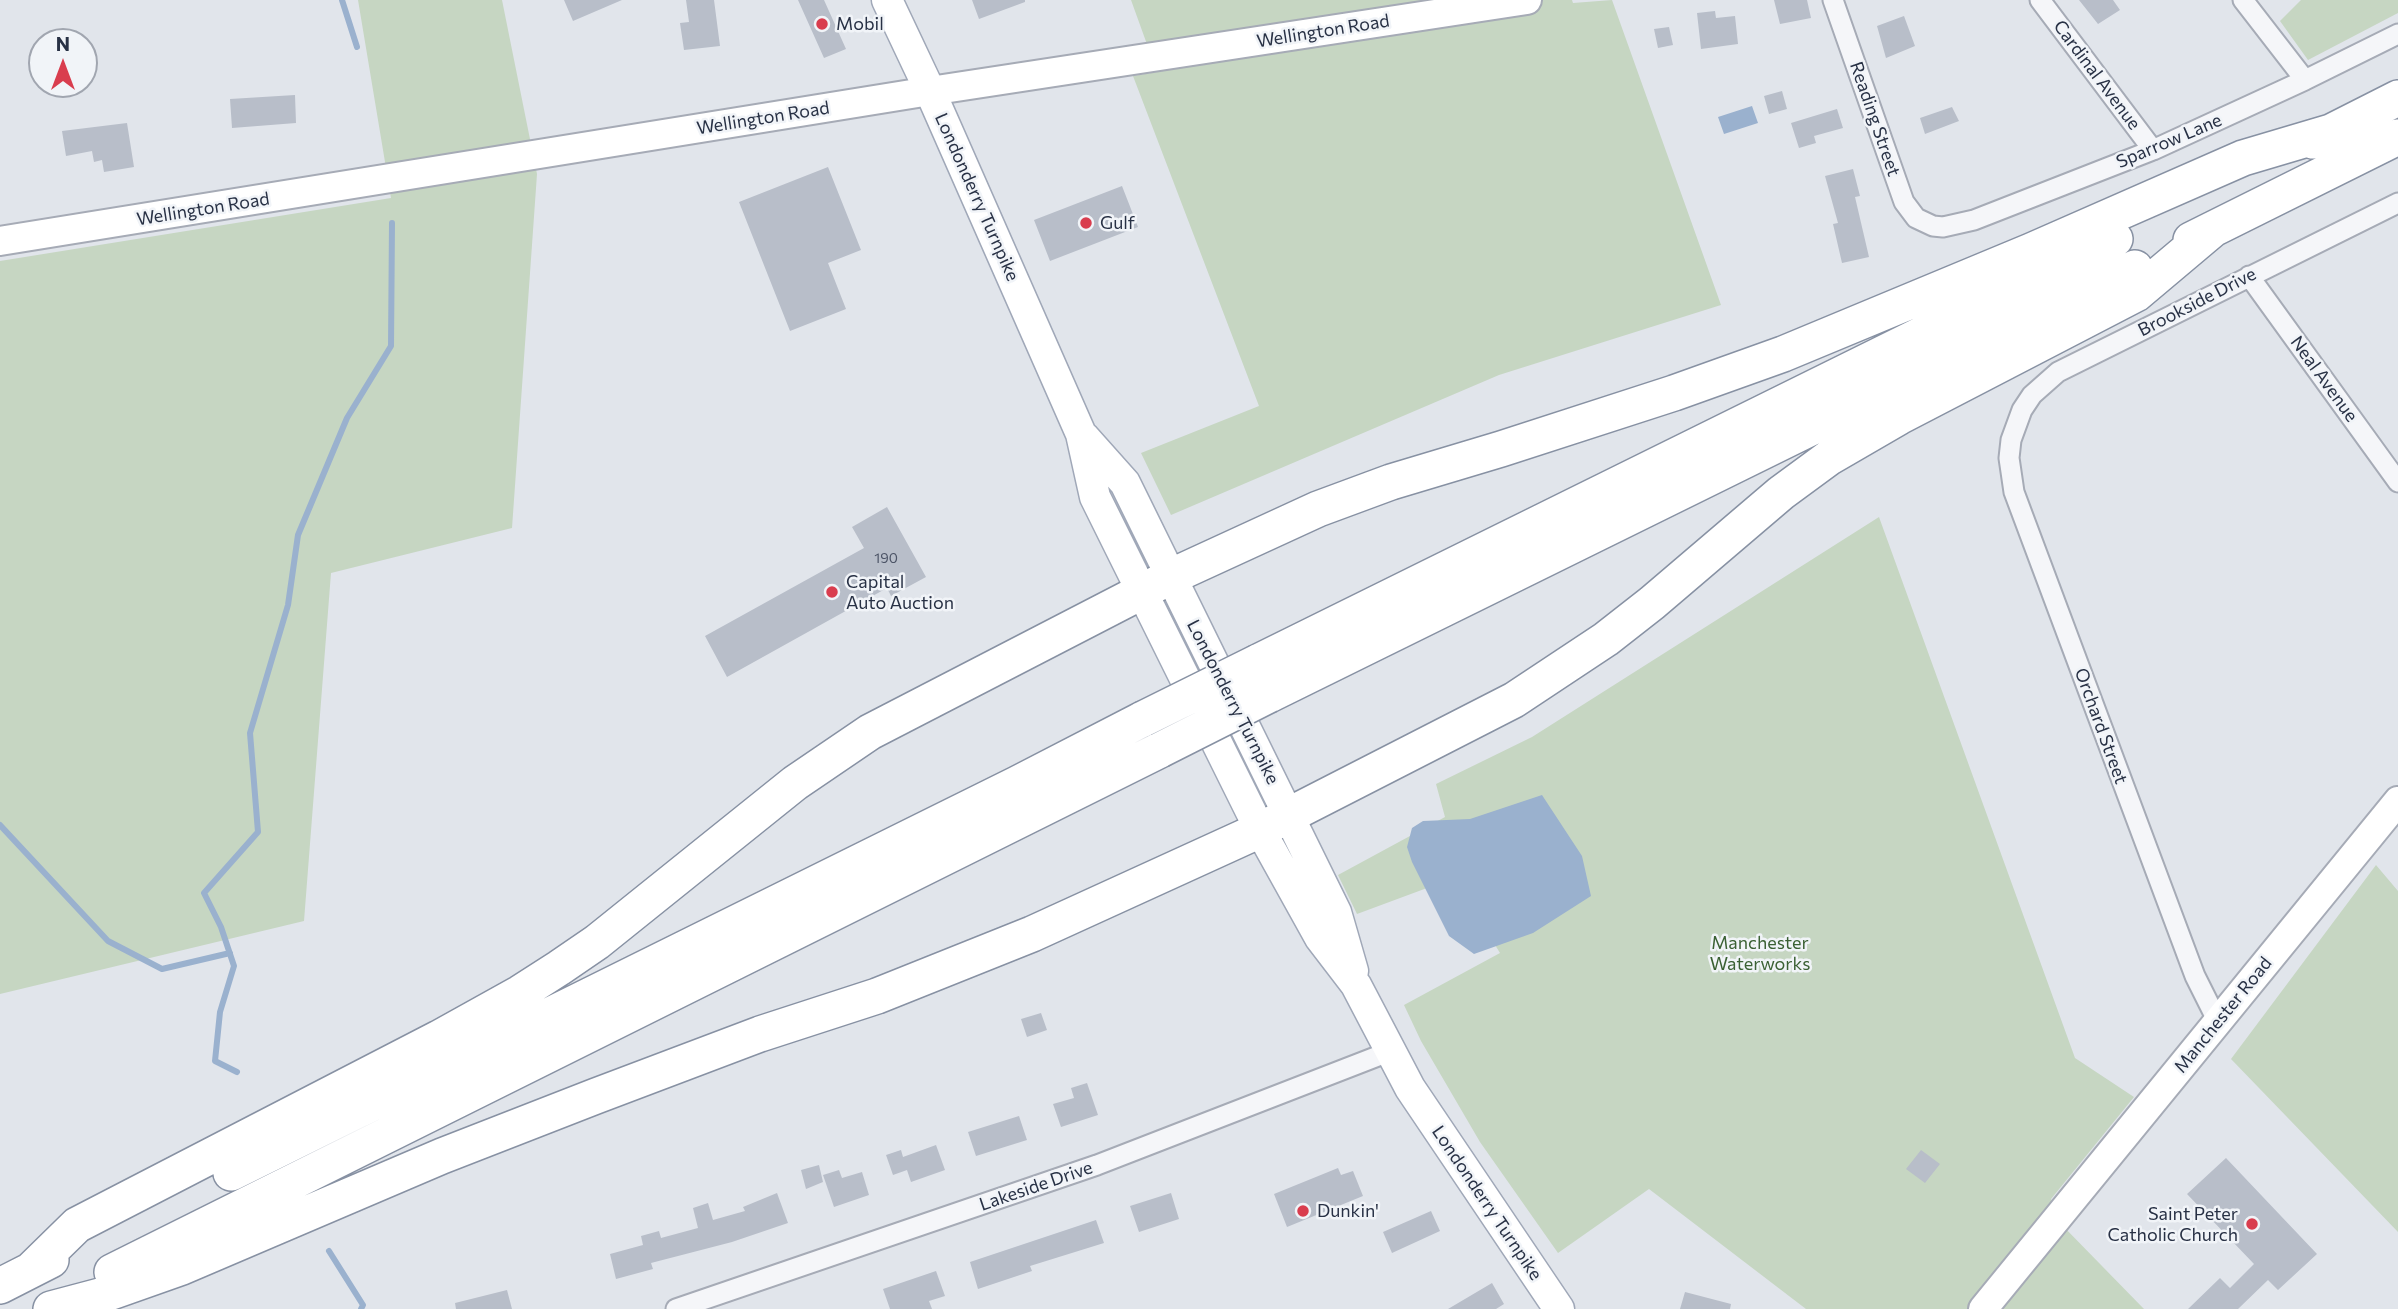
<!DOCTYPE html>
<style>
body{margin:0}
#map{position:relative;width:2398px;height:1309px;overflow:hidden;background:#e1e5eb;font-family:Commissioner,sans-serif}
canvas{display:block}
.north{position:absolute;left:28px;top:28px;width:70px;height:70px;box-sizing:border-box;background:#f1f4f8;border:2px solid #a1a6b0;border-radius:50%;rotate:0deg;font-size:19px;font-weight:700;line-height:28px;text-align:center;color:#283145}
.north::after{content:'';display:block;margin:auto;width:24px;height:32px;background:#d93d4e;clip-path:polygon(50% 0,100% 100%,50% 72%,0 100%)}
</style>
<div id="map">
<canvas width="2398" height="1309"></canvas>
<div class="north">N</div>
</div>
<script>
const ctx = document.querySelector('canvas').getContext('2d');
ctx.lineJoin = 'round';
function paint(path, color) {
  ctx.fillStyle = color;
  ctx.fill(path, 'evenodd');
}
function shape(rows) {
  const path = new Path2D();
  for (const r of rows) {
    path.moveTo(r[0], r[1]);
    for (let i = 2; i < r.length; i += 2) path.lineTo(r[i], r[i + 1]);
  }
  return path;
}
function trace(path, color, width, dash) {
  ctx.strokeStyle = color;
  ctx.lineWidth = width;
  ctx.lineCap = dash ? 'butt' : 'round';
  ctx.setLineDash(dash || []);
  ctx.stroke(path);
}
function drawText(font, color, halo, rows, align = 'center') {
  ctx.font = font + ' Commissioner,sans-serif';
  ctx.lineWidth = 5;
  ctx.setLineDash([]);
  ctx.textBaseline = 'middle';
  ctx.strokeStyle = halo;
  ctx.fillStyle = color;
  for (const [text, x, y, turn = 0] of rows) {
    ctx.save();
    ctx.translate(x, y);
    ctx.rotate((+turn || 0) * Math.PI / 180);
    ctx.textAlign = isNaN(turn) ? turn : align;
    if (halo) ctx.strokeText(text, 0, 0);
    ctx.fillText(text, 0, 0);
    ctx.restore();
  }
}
paint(shape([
 [358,0,502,0,537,174,512,528,331,573,304,921,0,994,0,261,391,198],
 [1131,0,1572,0,1573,3,1612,0,1721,305,1499,375,1171,515,1141,453,1259,406,1133,76,1157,72],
 [2301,0,2398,0,2398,13,2308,60,2280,21],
 [1879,517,2075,1058,2134,1097,2051,1199,2060,1223,2144,1309,1806,1309,1649,1189,1558,1253,1480,1142,1421,1041,1404,1005,1500,953,1454,878,1357,914,1338,875,1445,817,1436,784,1532,737],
 [2376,865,2398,891,2398,1232,2231,1059]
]), '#c6d6c2');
paint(shape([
 [1752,106,1758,123,1724,134,1718,117],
 [1542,795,1582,856,1591,896,1533,933,1474,954,1449,936,1412,862,1407,847,1412,828,1423,821,1470,819]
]), '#9ab1ce');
trace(shape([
 [342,0,357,47],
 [0,825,108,941,162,969,230,953],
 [237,1072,215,1061,220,1012,234,966,221,927,204,893,258,832,250,733,288,605,298,535,347,418,391,346,392,223],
 [329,1251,363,1305,361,1309]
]), '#9ab1ce', 6);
paint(shape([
 [564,0,622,0,573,21],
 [686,0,714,0,720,46,684,50,680,23,689,22],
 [798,0,824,0,846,49,824,58],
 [972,0,1025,0,1025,2,979,19],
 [1774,0,1807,0,1811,18,1780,24],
 [2079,0,2113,0,2120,10,2098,24],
 [1715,11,1716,18,1735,16,1738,44,1701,49,1697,13],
 [1904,16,1915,46,1886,58,1877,26],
 [1669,27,1673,45,1658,48,1654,29],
 [1782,91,1787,109,1769,114,1764,96],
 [295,95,296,123,232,128,230,99],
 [1952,107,1959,121,1925,134,1920,118],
 [1837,109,1843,128,1814,136,1816,143,1799,148,1791,123],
 [127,123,134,167,104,172,102,160,94,162,92,151,66,156,62,131],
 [828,167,861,250,828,263,846,309,790,331,739,202],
 [1853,169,1860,196,1855,197,1869,257,1842,263,1833,224,1838,223,1825,176],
 [1122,186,1138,227,1050,261,1034,220],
 [887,507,926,577,891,596,887,588,727,677,705,636,864,548,852,527],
 [1041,1013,1047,1030,1027,1037,1021,1019],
 [1087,1083,1098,1115,1061,1127,1053,1104,1074,1098,1071,1088],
 [1019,1116,1027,1140,976,1156,968,1132],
 [936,1145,945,1170,911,1182,907,1170,893,1175,886,1155,901,1150,903,1157],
 [1921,1150,1940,1164,1925,1183,1906,1169],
 [2226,1158,2317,1254,2278,1290,2268,1280,2238,1309,2188,1309,2220,1278,2230,1288,2254,1264,2187,1194],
 [819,1165,823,1182,806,1189,801,1170],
 [1338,1168,1341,1175,1353,1171,1363,1196,1287,1227,1274,1194],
 [839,1170,842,1178,862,1172,869,1195,834,1207,823,1175],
 [777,1193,788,1223,732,1242,651,1263,653,1269,616,1279,610,1254,643,1245,641,1236,659,1231,661,1238,698,1228,693,1208,708,1203,713,1220,745,1211,743,1207],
 [1171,1193,1179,1219,1139,1232,1130,1206],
 [1431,1211,1440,1231,1392,1253,1383,1232],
 [1096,1220,1104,1243,1030,1266,1032,1271,978,1289,970,1262],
 [936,1271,945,1296,929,1301,932,1309,890,1309,883,1289],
 [1492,1283,1504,1304,1496,1309,1448,1309],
 [507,1290,512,1309,456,1309,455,1303],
 [1685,1292,1731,1304,1730,1309,1680,1309]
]), '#b8bec9');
const street = shape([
 [1833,0,1904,202,1916,218,1933,226,1943,227,1974,220,2153,150,2305,80,2398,34],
 [2040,0,2153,150],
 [2243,0,2305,80],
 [2249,276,2398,482],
 [2218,1022,2195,976,2014,492,2009,458,2011,440,2022,410,2032,395,2058,372,2398,203],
 [676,1309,1097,1165,1391,1051]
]);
const secondary = shape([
 [0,241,930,91,1527,0],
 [1983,1309,2398,801]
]);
const primary = shape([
 [887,0,930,91,1081,434,1095,497,1260,830,1320,938,1356,985,1410,1088,1559,1309],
 [1084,437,1125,483,1336,912,1353,971]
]);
const highway = shape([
 [2313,141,2398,98],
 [2191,240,2398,137],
 [1258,662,2115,239],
 [1269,695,2135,268],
 [231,1173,1017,784,1143,719],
 [32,1269,77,1225,439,1038,520,993,559,968,597,942,795,783,870,732,1170,577,1318,509,1391,482,1501,449,1674,393,1783,354,2031,251,2243,158,2334,131],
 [112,1272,1160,750],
 [0,1286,51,1260],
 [51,1309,100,1296,182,1267,442,1156,596,1096,760,1034,877,996,1032,934,1260,830,1514,700,1606,639,1652,603,1781,493,1830,457,1899,417,2136,294,2212,230]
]);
trace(street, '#a6abb6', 23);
trace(secondary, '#a6abb6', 32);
trace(primary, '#a0a8b8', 33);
trace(highway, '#8791a3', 38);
trace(street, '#f5f6f9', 19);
trace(secondary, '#fff', 28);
trace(primary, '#fff', 30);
trace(highway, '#fff', 35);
const highwayBridge = shape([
 [1143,719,1258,662],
 [1160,750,1269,695]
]);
trace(highwayBridge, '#8791a3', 38, []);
trace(highwayBridge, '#fff', 35);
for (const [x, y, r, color] of [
 [822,24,7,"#d93d4e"],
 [1086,223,7,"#d93d4e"],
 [832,592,7,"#d93d4e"],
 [1303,1211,7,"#d93d4e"],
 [2252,1224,7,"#d93d4e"]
]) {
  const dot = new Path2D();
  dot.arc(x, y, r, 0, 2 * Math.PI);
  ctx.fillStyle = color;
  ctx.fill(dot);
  trace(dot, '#f1f4f8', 2.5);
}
drawText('14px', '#4c5466', null, [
 ["190",886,558]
]);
drawText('18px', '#283145', '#f1f4f8', [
 ["Mobil",836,24],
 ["Gulf",1100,223],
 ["Capital",846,582],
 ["Auto Auction",846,603],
 ["Dunkin'",1317,1211],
 ["Saint Peter",2238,1214,"right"],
 ["Catholic Church",2238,1235,"right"]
], 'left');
drawText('18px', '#283145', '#f1f4f8', [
 ["Wellington Road",1323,31,-9],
 ["Cardinal Avenue",2097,75,53],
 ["Wellington Road",763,118,-9],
 ["Reading Street",1875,119,71],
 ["Sparrow Lane",2169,141,-23],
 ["Londonderry Turnpike",977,197,66],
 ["Wellington Road",203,209,-9],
 ["Brookside Drive",2197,302,-27],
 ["Neal Avenue",2324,379,54],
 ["Londonderry Turnpike",1233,702,63],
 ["Orchard Street",2101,726,70],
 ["Manchester Road",2223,1015,-51],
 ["Lakeside Drive",1036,1186,-19],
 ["Londonderry Turnpike",1487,1203,56]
]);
drawText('18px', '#3b6134', '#f1f4f8', [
 ["Manchester",1760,943],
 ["Waterworks",1760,964]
]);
</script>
